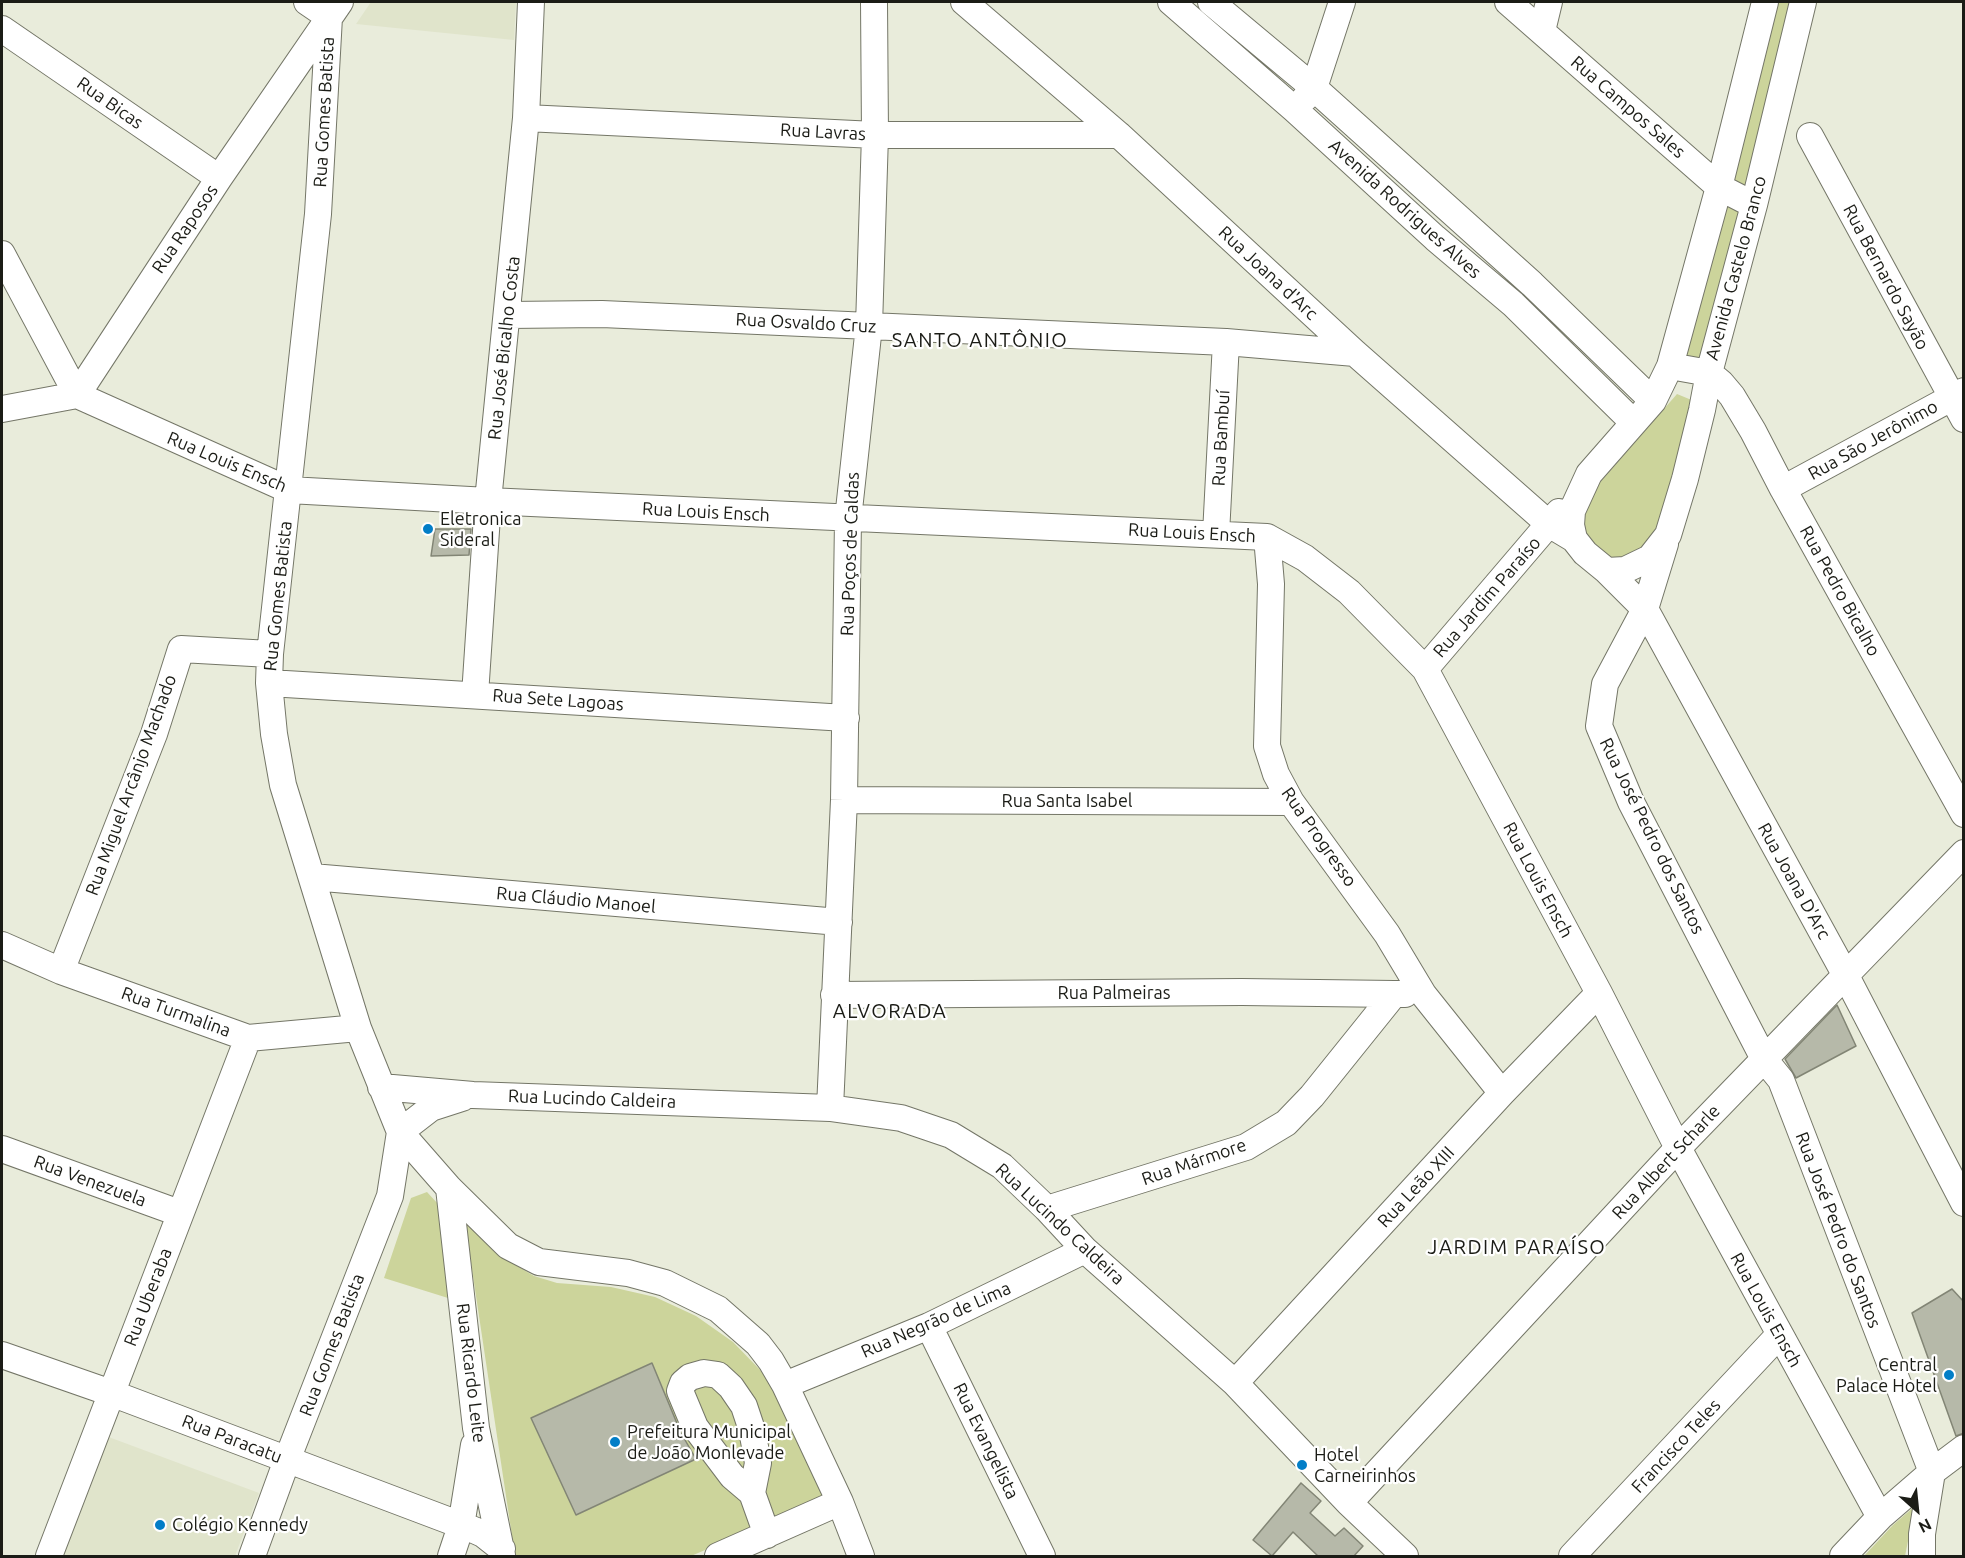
<!DOCTYPE html>
<meta charset="utf-8">
<style>
body{margin:0}
#map{position:relative;width:1965px;height:1558px;overflow:hidden;background:#e9ecdb;font-family:Ubuntu,sans-serif}
canvas{display:block}
.frame{position:absolute;inset:0;border:3px solid #1b1c16;pointer-events:none}
.north{position:absolute;left:1887px;top:1480px;width:60px;height:60px;-webkit-text-stroke:4px #fff;paint-order:stroke;rotate:153deg;font-size:16px;font-weight:700;line-height:24px;text-align:center;color:#1b1c16}
.north::after{content:'';display:block;margin:auto;width:21px;height:27px;background:#1b1c16;clip-path:polygon(50% 0,100% 100%,50% 72%,0 100%)}
</style>
<div id="map">
<canvas width="1965" height="1558"></canvas>
<div class="frame"></div>
<div class="north">N</div>
</div>
<script>
const ctx = document.querySelector('canvas').getContext('2d');
ctx.lineJoin = 'round';
function paint(path, color) {
  ctx.fillStyle = color;
  ctx.fill(path, 'evenodd');
}
function shape(rows) {
  const path = new Path2D();
  for (const r of rows) {
    path.moveTo(r[0], r[1]);
    for (let i = 2; i < r.length; i += 2) path.lineTo(r[i], r[i + 1]);
  }
  return path;
}
function trace(path, color, width, dash) {
  ctx.strokeStyle = color;
  ctx.lineWidth = width;
  ctx.lineCap = dash ? 'butt' : 'round';
  ctx.setLineDash(dash || []);
  ctx.stroke(path);
}
function drawText(font, color, halo, rows, align = 'center') {
  ctx.font = font + ' Ubuntu,sans-serif';
  ctx.lineWidth = 4.5;
  ctx.setLineDash([]);
  ctx.textBaseline = 'middle';
  ctx.strokeStyle = halo;
  ctx.fillStyle = color;
  for (const [text, x, y, turn = 0] of rows) {
    ctx.save();
    ctx.translate(x, y);
    ctx.rotate((+turn || 0) * Math.PI / 180);
    ctx.textAlign = isNaN(turn) ? turn : align;
    if (halo) ctx.strokeText(text, 0, 0);
    ctx.fillText(text, 0, 0);
    ctx.restore();
  }
}
paint(shape([
 [371,2,516,2,514,40,356,24],
 [106,1436,259,1493,235,1556,60,1556]
]), '#e0e4cb');
paint(shape([
 [1772,2,1798,2,1709,361,1682,356],
 [1677,394,1694,401,1655,541,1628,560,1609,557,1597,552,1582,532,1587,497],
 [427,1192,439,1205,448,1298,384,1278,411,1198],
 [464,1216,509,1261,534,1276,557,1283,611,1287,655,1297,696,1316,733,1342,764,1374,777,1392,825,1499,691,1556,515,1556],
 [1915,1506,1905,1556,1864,1556,1893,1525]
]), '#ccd49b');
const building = shape([
 [435,529,471,529,469,555,431,556,435,529],
 [1837,1005,1856,1046,1796,1078,1785,1059,1837,1005],
 [1952,1289,1964,1302,1964,1433,1956,1436,1912,1313,1952,1289],
 [652,1363,681,1433,696,1459,576,1515,531,1418,652,1363],
 [1301,1483,1321,1501,1310,1513,1335,1536,1344,1528,1363,1546,1353,1557,1319,1557,1293,1532,1272,1556,1253,1540,1301,1483]
]);
paint(building, '#b6b9a9');
trace(building, '#828575', 1.5);
const minor = shape([
 [307,2,329,17],
 [964,2,1119,135,1355,353,1549,524,1574,539],
 [1171,2,1294,109,1435,238,1513,304,1633,422],
 [1211,2,1314,88,1532,284,1653,401],
 [1508,2,1719,187,1754,205],
 [1765,2,1719,187,1670,366,1653,401,1589,474,1572,511,1571,525,1574,539,1585,553,1607,571,1625,570,1650,558,1668,535,1685,479,1702,410,1709,373,1754,205,1803,2],
 [329,17,318,214,270,654,269,683,274,734,283,785,358,1028,400,1132,449,1188,508,1246,539,1262,628,1273,665,1283,718,1309,758,1344,771,1361,785,1385,840,1502,861,1556],
 [2,29,219,178],
 [1542,31,1549,2],
 [1305,98,1314,88,1342,2],
 [526,118,875,135,1119,135],
 [1810,136,1964,419],
 [2,254,77,395],
 [508,315,602,314,1226,342,1355,353],
 [1670,366,1709,373,1721,383,1732,396,1753,431,1783,489,1964,814],
 [77,395,289,490,488,501,1267,537,1305,558,1349,592,1425,669,1599,993,1678,1148,1880,1517],
 [2,409,77,395,219,178,340,2],
 [1783,489,1964,391],
 [1216,534,1226,342],
 [1267,537,1271,584,1267,746,1276,774,1291,802,1387,934,1423,994,1502,1093],
 [1665,544,1645,609,1605,684,1599,726,1631,802,1764,1059,1781,1080,1932,1472],
 [1607,571,1645,609,1845,974,1964,1203],
 [1425,669,1559,512],
 [269,683,846,718],
 [475,695,488,501,526,118,531,2],
 [844,800,1291,802],
 [312,877,839,922],
 [2,945,61,971,248,1038,358,1028],
 [61,971,154,734,181,649,270,654],
 [834,995,1242,992,1394,994],
 [381,1087,473,1095,830,1108,901,1118,951,1135,1002,1166,1047,1209,1085,1250,1235,1383,1349,1503,1405,1556],
 [830,1108,844,800,848,519,869,326,875,135,874,2],
 [400,1132,431,1108,462,1098],
 [2,1149,179,1213],
 [449,1188,476,1428,502,1555],
 [1047,1209,1246,1147,1286,1123,1312,1096,1394,994,1405,994],
 [929,1326,1042,1556],
 [2,1355,111,1393,474,1530,483,1534,502,1549],
 [1235,1383,1502,1093,1599,993],
 [785,1385,929,1326,1085,1250],
 [752,1493,758,1463,752,1430,744,1406,731,1387,718,1375,704,1373,690,1377,683,1383,680,1391,695,1427,732,1476,752,1493,767,1535],
 [1349,1503,1678,1148,1964,853],
 [49,1556,248,1038],
 [252,1556,287,1460,390,1196,400,1132],
 [451,1556,461,1526,474,1445],
 [718,1556,840,1502],
 [1572,1556,1779,1335],
 [1843,1556,1880,1517,1932,1472,1964,1448],
 [1922,1556,1922,1534,1932,1472]
]);
trace(minor, '#747667', 28);
trace(minor, '#fff', 26);
for (const [x, y, r, color] of [
 [428,529,6,"#027ec7"],
 [1949,1375,6,"#027ec7"],
 [615,1442,6,"#027ec7"],
 [1302,1465,6,"#027ec7"],
 [160,1525,6,"#027ec7"]
]) {
  const dot = new Path2D();
  dot.arc(x, y, r, 0, 2 * Math.PI);
  ctx.fillStyle = color;
  ctx.fill(dot);
  trace(dot, '#fff', 2);
}
drawText('18px', '#1b1c16', '#fff', [
 ["Rua Bicas",110,103,35],
 ["Rua Campos Sales",1628,107,41],
 ["Rua Gomes Batista",324,112,-87],
 ["Rua Lavras",823,132,3],
 ["Avenida Rodrigues Alves",1405,209,42],
 ["Rua Raposos",185,229,-56],
 ["Avenida Castelo Branco",1736,268,-75],
 ["Rua Joana d'Arc",1268,273,43],
 ["Rua Bernardo Sayão",1886,277,62],
 ["Rua Osvaldo Cruz",806,323,3],
 ["Rua José Bicalho Costa",504,348,-84],
 ["Rua Bambuí",1221,438,-87],
 ["Rua São Jerônimo",1873,440,-29],
 ["Rua Louis Ensch",227,462,23],
 ["Rua Louis Ensch",706,512,3],
 ["Rua Louis Ensch",1192,533,3],
 ["Rua Poços de Caldas",850,554,-88],
 ["Rua Pedro Bicalho",1840,591,61],
 ["Rua Gomes Batista",278,596,-84],
 ["Rua Jardim Paraíso",1487,597,-49],
 ["Rua Sete Lagoas",558,700,4],
 ["Rua Miguel Arcânjo Machado",131,785,-70],
 ["Rua Santa Isabel",1067,801],
 ["Rua José Pedro dos Santos",1652,836,64],
 ["Rua Progresso",1319,837,55],
 ["Rua Louis Ensch",1538,880,62],
 ["Rua Joana D'Arc",1794,881,61],
 ["Rua Cláudio Manoel",576,900,5],
 ["Rua Palmeiras",1114,993],
 ["Rua Turmalina",176,1012,20],
 ["Rua Lucindo Caldeira",592,1099,2],
 ["Rua Mármore",1194,1162,-19],
 ["Rua Albert Scharle",1666,1162,-47],
 ["Rua Venezuela",90,1181,20],
 ["Rua Leão XIII",1416,1187,-47],
 ["Rua Lucindo Caldeira",1060,1224,43],
 ["Rua José Pedro do Santos",1838,1230,69],
 ["Rua Uberaba",148,1297,-69],
 ["Rua Louis Ensch",1766,1310,61],
 ["Rua Negrão de Lima",936,1320,-24],
 ["Rua Gomes Batista",332,1345,-69],
 ["Rua Ricardo Leite",471,1373,83],
 ["Rua Paracatu",232,1439,21],
 ["Rua Evangelista",986,1441,64],
 ["Francisco Teles",1676,1446,-47]
]);
drawText('18px', '#1b1c16', '#fff', [
 ["Eletronica",440,519],
 ["Sideral",440,540],
 ["Central",1937,1365,"right"],
 ["Palace Hotel",1937,1386,"right"],
 ["Prefeitura Municipal",627,1432],
 ["de João Monlevade",627,1453],
 ["Hotel",1314,1455],
 ["Carneirinhos",1314,1476],
 ["Colégio Kennedy",172,1525]
], 'left');
ctx.letterSpacing = '1.5px';
drawText('20px', '#1b1c16', '#fff', [
 ["SANTO ANTÔNIO",980,340],
 ["ALVORADA",890,1011],
 ["JARDIM PARAÍSO",1517,1247]
]);
ctx.letterSpacing = '0px';
</script>
